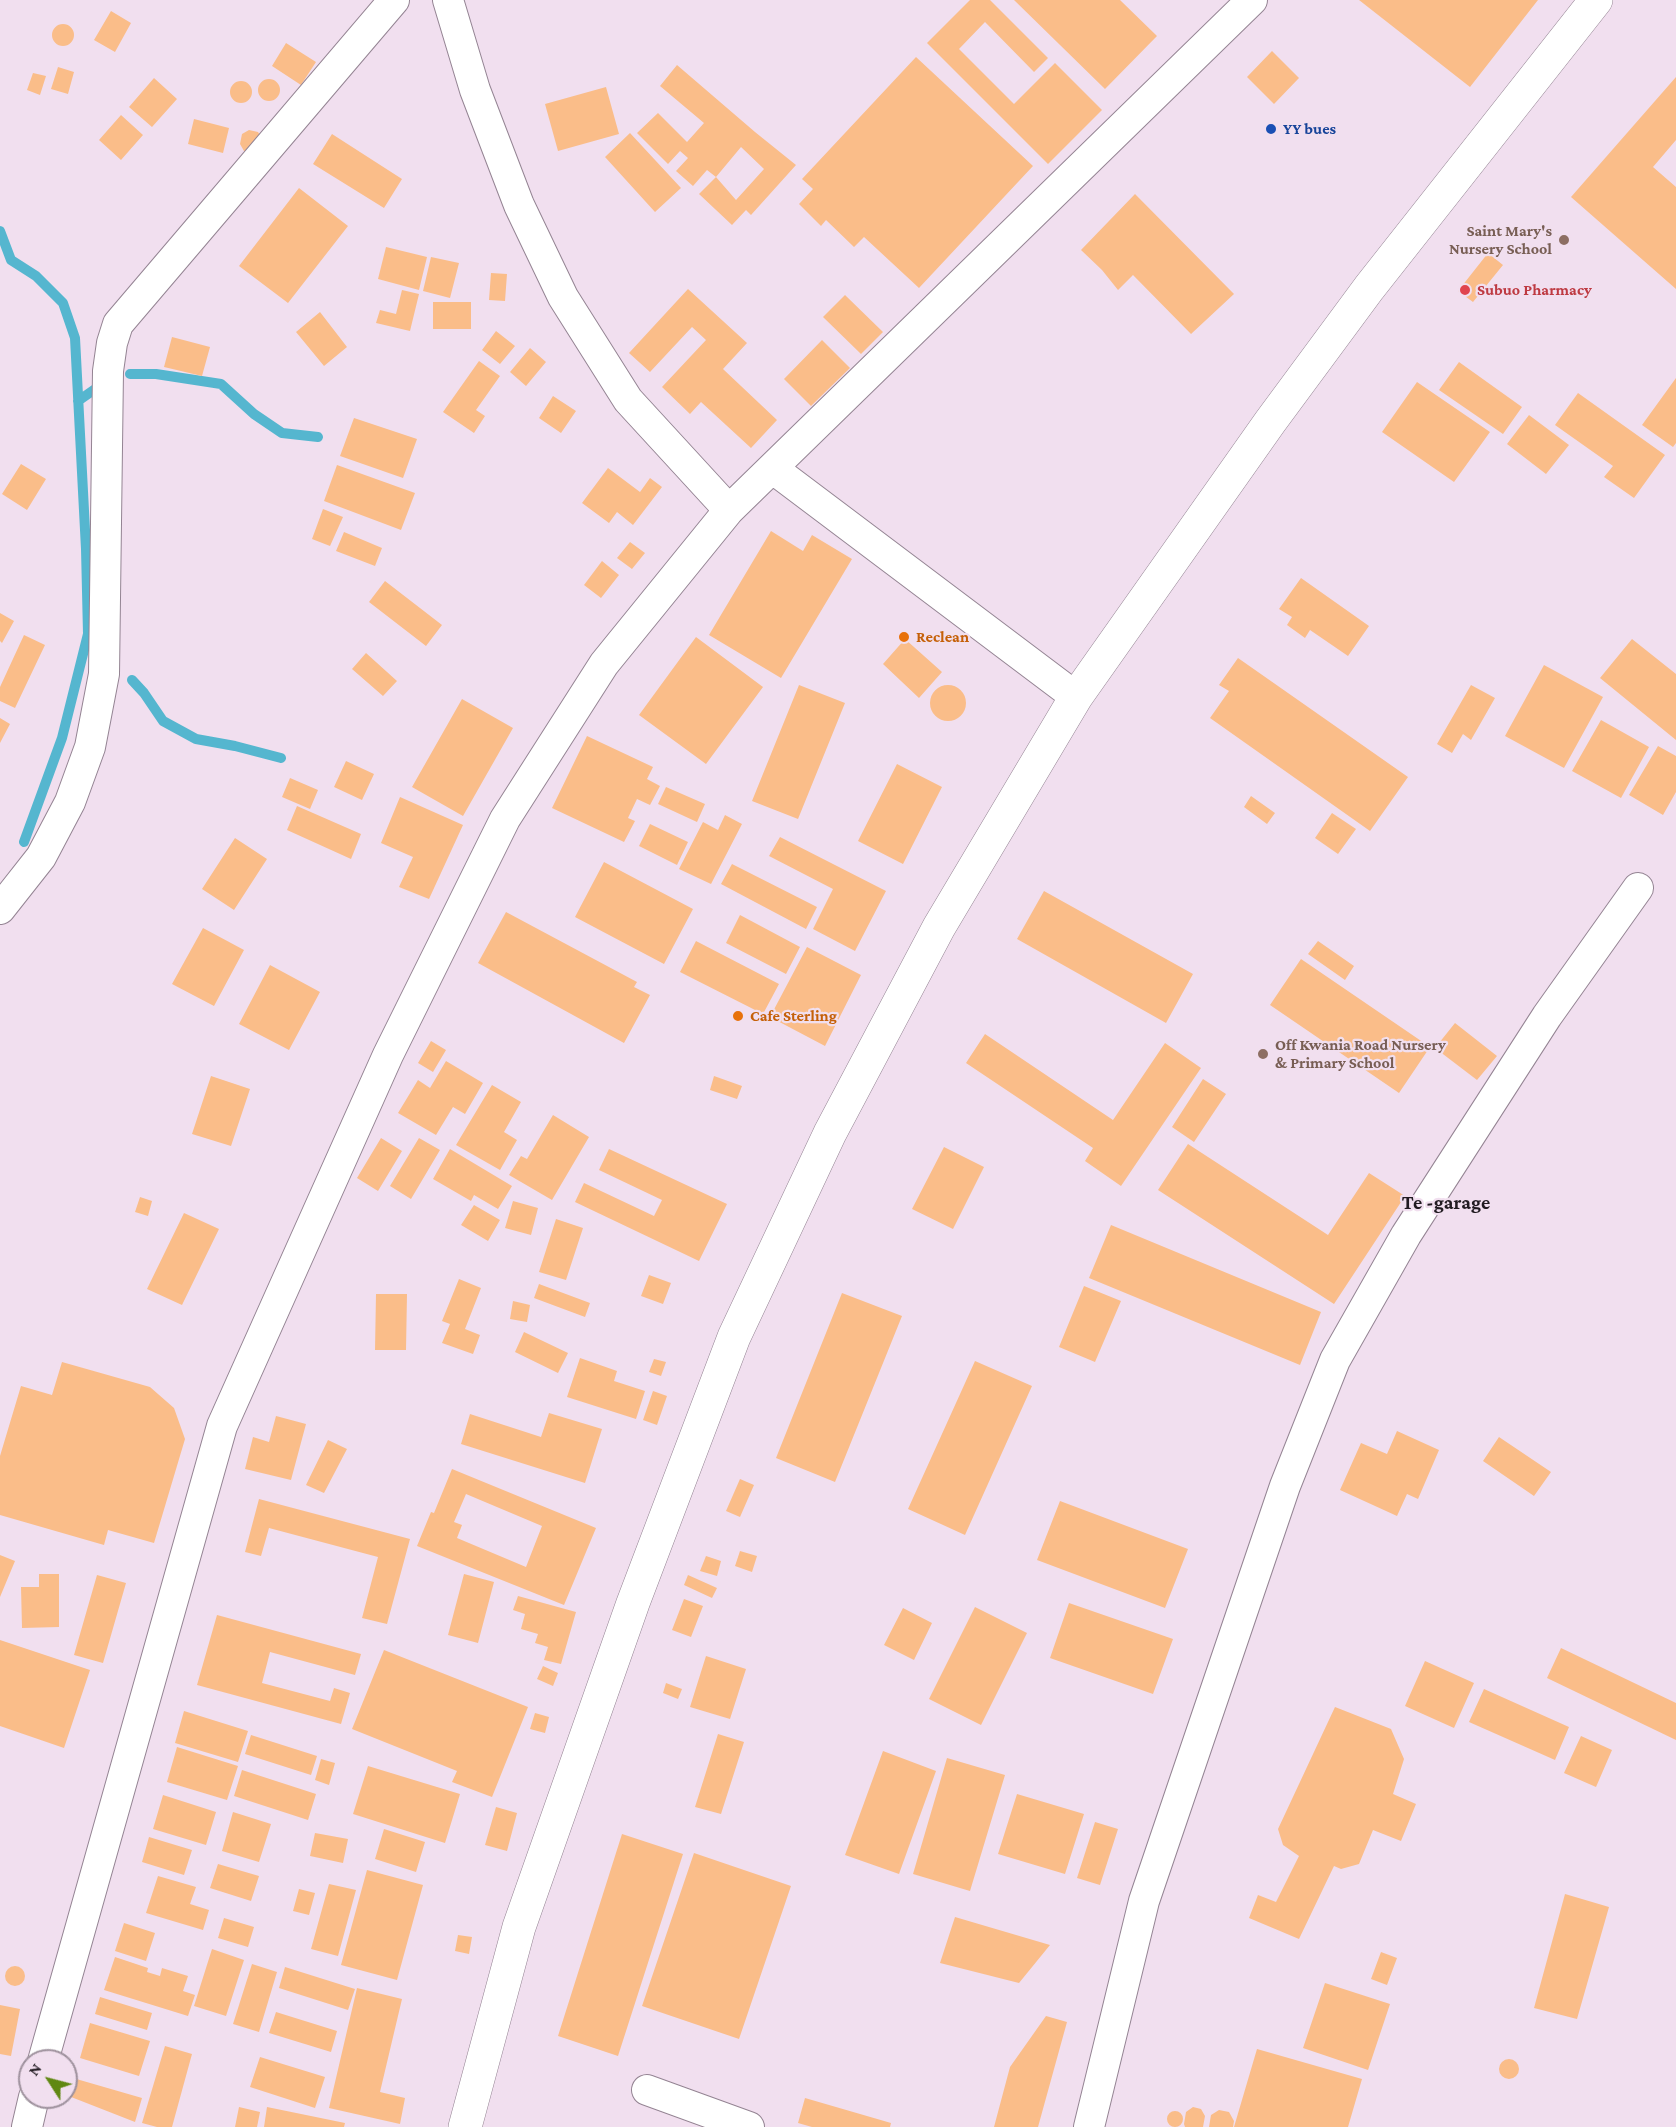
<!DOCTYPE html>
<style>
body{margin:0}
#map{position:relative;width:1676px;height:2127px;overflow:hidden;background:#f1dfef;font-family:"Crimson Pro",serif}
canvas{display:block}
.north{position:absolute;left:18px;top:2049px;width:60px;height:60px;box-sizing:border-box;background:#f1dfef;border:2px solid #9e919d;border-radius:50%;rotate:306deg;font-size:16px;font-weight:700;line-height:24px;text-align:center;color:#211b21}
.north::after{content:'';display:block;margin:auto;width:21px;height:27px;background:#608812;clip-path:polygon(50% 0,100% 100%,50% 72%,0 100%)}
</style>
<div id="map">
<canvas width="1676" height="2127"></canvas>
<div class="north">N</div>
</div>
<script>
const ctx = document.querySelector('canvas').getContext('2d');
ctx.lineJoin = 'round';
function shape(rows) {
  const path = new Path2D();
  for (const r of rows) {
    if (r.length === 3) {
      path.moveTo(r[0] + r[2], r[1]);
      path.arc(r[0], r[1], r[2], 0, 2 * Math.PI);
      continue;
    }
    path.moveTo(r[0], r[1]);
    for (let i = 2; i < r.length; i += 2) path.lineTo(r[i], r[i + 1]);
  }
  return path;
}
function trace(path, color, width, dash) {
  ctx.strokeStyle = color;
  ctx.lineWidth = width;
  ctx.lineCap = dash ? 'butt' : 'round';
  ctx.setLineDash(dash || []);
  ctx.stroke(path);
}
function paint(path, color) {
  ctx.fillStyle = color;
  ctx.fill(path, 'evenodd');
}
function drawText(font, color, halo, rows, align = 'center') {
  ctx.font = font + ' "Crimson Pro",serif';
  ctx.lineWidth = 4.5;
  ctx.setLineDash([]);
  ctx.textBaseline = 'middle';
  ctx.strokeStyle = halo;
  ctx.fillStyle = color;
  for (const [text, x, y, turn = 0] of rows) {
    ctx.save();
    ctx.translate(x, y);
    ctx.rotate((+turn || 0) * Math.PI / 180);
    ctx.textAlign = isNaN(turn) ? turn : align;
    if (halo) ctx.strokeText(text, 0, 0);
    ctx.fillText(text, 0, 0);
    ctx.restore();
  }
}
trace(shape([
 [0,231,11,260,36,276,63,303,75,338,86,549,88,634,62,738,24,842],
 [130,374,156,374,221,384,254,414,282,433,318,437],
 [78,401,98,387],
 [132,680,144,693,163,721,196,739,235,746,281,758]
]), '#55b6cf', 10);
paint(shape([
 [970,0,990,0,1048,58,1034,72,985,22,959,49,1014,104,1055,63,1102,110,1048,164,927,43],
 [1014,0,1120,0,1157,36,1105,89],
 [1359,0,1538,0,1470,87],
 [111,11,131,23,115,52,94,40],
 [63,35,11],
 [286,43,316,62,301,85,272,66],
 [1272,51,1299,78,1274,104,1247,77],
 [916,57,1033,166,919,288,864,237,854,247,826,220,821,226,799,204,813,189,802,179],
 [677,65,755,132,796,165,751,215,746,210,732,225,699,194,716,177,736,200,764,169,741,147,716,177,707,170,693,186,676,171,688,158,680,151,668,164,637,133,658,113,687,142,704,123,660,86],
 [58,67,74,72,68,94,51,89],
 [33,73,46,76,40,95,27,90],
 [1676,77,1676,140,1653,167,1676,187,1676,289,1571,197],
 [154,78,177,99,152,127,129,107],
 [269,90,11],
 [241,92,11],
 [606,87,619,134,558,151,545,104],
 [121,115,143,135,121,160,99,140],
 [194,119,229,128,223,153,188,144],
 [249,130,258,132,263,140,253,154,244,151,240,144,242,134],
 [630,133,681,188,655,212,605,157],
 [332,134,402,179,384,208,313,164],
 [299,188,348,226,288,303,239,266],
 [1135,194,1234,294,1191,334,1133,275,1118,290,1102,270,1081,250],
 [386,247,427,257,419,290,378,279],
 [1488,253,1503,265,1473,302,1458,291],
 [431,257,459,263,450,298,423,291],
 [491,273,507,274,505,301,489,300],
 [688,289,747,343,723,369,777,420,751,448,701,402,690,414,662,387,706,340,692,327,650,372,629,353],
 [402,290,419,294,410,331,376,323,380,310,396,314],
 [845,295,883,332,861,354,823,317],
 [433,302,471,302,471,329,433,329],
 [320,312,347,347,324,366,296,332],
 [496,331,515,346,500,364,482,350],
 [172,337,210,347,202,376,164,367],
 [822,340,850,368,811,406,784,379],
 [530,348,546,362,526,386,510,372],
 [479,361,500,376,476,410,485,416,474,433,443,412],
 [1459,362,1522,407,1503,434,1439,390],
 [1676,378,1676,443,1673,447,1642,425],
 [1417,382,1490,432,1454,482,1382,432],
 [1578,393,1665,455,1634,498,1604,477,1613,466,1555,425],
 [553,396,576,411,561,433,539,418],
 [1529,415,1569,445,1546,474,1507,444],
 [354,418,417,439,403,478,340,456],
 [21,464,46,479,27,510,2,494],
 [337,465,415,493,401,530,324,501],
 [608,468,640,492,650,478,662,487,633,525,617,512,609,523,582,503],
 [323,509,343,517,330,546,312,539],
 [771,531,803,551,812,535,852,559,781,678,709,635],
 [344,532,382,548,375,566,336,551],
 [630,542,645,553,632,569,617,558],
 [602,561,619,575,601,598,584,585],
 [1301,578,1369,626,1348,656,1310,630,1305,638,1287,625,1292,617,1279,609],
 [385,581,442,625,426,646,369,602],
 [0,613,14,621,2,643,0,641],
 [24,635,45,645,15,708,0,701,0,687],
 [696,637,763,687,706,764,639,715],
 [905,639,942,672,919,698,883,664],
 [1632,639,1676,674,1676,740,1600,678],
 [366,653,397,681,383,696,352,669],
 [1238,658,1408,777,1370,831,1210,718,1229,691,1219,685],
 [1544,665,1603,697,1564,768,1505,736],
 [799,685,845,703,798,819,752,801],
 [1471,685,1495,698,1471,740,1463,734,1452,753,1437,744],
 [948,703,18],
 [462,699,513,728,463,816,412,787],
 [0,718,10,724,0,743],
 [1601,720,1649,747,1621,798,1572,771],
 [587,736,653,767,647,779,660,786,650,805,637,799,628,818,635,821,624,842,552,808],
 [1658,746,1676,756,1676,792,1663,815,1629,795],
 [346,761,374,774,362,800,334,787],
 [897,764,942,787,903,864,858,841],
 [290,778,318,790,310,809,282,797],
 [666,787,705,804,697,822,658,804],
 [1251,796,1275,813,1267,824,1244,807],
 [400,797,463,825,429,899,399,887,413,857,381,843],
 [297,806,361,834,351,859,287,830],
 [1332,813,1356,829,1338,854,1315,838],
 [725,815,742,824,711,884,679,869,703,822,718,830],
 [650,824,688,842,677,865,639,846],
 [780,837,886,891,855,951,813,929,833,889,769,856],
 [235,838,267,859,234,910,202,889],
 [604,862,693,909,664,964,575,917],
 [732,864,817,907,806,929,721,884],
 [1044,891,1193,974,1166,1023,1017,939],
 [506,912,637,982,634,987,650,995,624,1043,478,963],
 [740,915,800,947,786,974,726,943],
 [203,928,244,950,214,1006,172,984],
 [696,941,779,984,763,1014,680,972],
 [1318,941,1354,966,1345,980,1308,954],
 [807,947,861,975,825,1046,770,1017],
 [1301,959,1430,1047,1399,1093,1270,1005],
 [270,965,320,992,289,1050,239,1024],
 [1455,1023,1497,1056,1477,1080,1435,1048],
 [985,1034,1113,1120,1165,1043,1201,1068,1121,1186,1085,1161,1093,1148,966,1063],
 [431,1041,446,1050,433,1072,418,1063],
 [446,1061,483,1083,465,1114,453,1107,436,1135,398,1113,418,1080,430,1088],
 [211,1076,250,1089,231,1146,192,1134],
 [714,1076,742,1086,737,1099,710,1090],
 [1203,1079,1226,1094,1194,1142,1172,1127],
 [492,1085,521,1102,504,1132,517,1140,500,1170,456,1145],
 [553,1115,589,1137,552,1200,509,1175,521,1156,527,1159],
 [381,1138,402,1151,378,1191,357,1178],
 [419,1138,440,1150,411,1199,390,1186],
 [1188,1144,1328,1235,1369,1173,1405,1196,1334,1304,1158,1190],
 [944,1147,984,1167,953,1229,912,1209],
 [450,1149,512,1186,498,1209,474,1195,471,1201,433,1179],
 [609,1149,727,1204,699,1261,575,1202,584,1183,654,1216,662,1200,599,1170],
 [140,1197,152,1201,148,1216,135,1212],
 [513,1201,538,1208,531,1235,505,1228],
 [474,1205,500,1220,488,1241,461,1225],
 [184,1213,219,1229,182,1305,147,1289],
 [556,1219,583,1228,566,1280,539,1272],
 [1111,1225,1321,1312,1300,1365,1089,1278],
 [649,1275,671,1283,663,1304,641,1296],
 [459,1279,481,1288,465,1329,480,1335,473,1354,442,1343,450,1324,442,1321],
 [539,1284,590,1303,585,1317,534,1298],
 [1084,1286,1121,1301,1095,1362,1059,1347],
 [842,1293,902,1316,835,1482,776,1458],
 [376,1294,407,1294,406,1350,375,1350],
 [513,1301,530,1305,527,1322,510,1319],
 [524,1332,568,1353,558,1373,515,1352],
 [580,1358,617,1371,614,1381,645,1391,636,1419,567,1397],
 [654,1359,666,1362,661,1376,649,1372],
 [975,1361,1032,1386,965,1535,908,1509],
 [62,1362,150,1387,174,1408,185,1439,154,1543,108,1530,104,1545,0,1515,0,1456,21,1386,52,1395],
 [653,1391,667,1396,657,1425,643,1420],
 [549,1413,602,1429,585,1483,461,1444,470,1414,541,1437],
 [276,1416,306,1424,291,1480,245,1469,253,1437,269,1442],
 [1397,1431,1439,1450,1418,1499,1407,1494,1397,1516,1340,1490,1361,1443,1387,1454],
 [1499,1437,1551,1472,1534,1496,1483,1461],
 [328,1440,347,1449,324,1493,306,1485],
 [452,1469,596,1528,564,1605,417,1546,431,1512,434,1513],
 [466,1494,542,1526,526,1567,457,1538,462,1525,454,1522],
 [740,1479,754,1485,740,1517,726,1511],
 [259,1499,410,1539,387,1624,362,1618,378,1557,269,1528,261,1556,245,1552],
 [1060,1501,1188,1549,1165,1608,1037,1560],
 [740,1551,757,1556,752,1572,735,1566],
 [0,1555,15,1561,0,1597],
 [706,1556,721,1561,717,1576,700,1571],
 [39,1574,59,1574,59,1627,22,1628,21,1587,39,1587],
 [464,1574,494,1582,478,1643,448,1635],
 [97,1575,126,1583,103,1663,74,1655],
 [688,1575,717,1588,712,1598,684,1585],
 [518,1596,576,1612,561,1664,544,1660,548,1647,535,1643,538,1634,521,1629,525,1614,513,1610],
 [684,1599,703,1606,691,1637,672,1630],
 [1069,1603,1173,1639,1153,1694,1050,1658],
 [975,1607,1027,1633,981,1725,929,1699],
 [903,1608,932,1623,914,1660,884,1645],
 [217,1615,361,1654,355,1675,270,1652,262,1683,330,1701,334,1688,350,1693,341,1724,197,1685],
 [0,1640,90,1670,64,1748,0,1726],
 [1561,1648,1676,1703,1676,1740,1547,1678],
 [384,1650,528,1707,492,1797,452,1782,457,1771,352,1729],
 [706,1656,746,1669,730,1719,690,1707],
 [1425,1661,1474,1683,1454,1728,1405,1706],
 [543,1666,558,1673,553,1686,537,1679],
 [666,1683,682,1689,678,1699,663,1693],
 [1484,1689,1569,1727,1555,1760,1469,1722],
 [1335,1707,1391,1729,1404,1759,1393,1794,1416,1804,1401,1841,1373,1830,1359,1864,1341,1869,1334,1866,1299,1939,1249,1918,1258,1895,1276,1902,1299,1856,1283,1845,1278,1829],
 [184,1711,248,1731,238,1762,175,1743],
 [535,1713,549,1717,545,1733,530,1729],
 [718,1734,744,1742,721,1814,695,1807],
 [251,1735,317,1756,311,1775,245,1754],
 [1581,1736,1612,1750,1596,1787,1564,1773],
 [177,1747,238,1766,227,1800,167,1782],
 [883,1751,936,1771,899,1874,845,1855],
 [947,1758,1005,1775,970,1891,913,1874],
 [321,1759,335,1763,329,1785,315,1780],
 [368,1766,460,1794,445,1843,353,1814],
 [242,1770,316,1794,308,1820,234,1796],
 [1017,1794,1084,1814,1065,1874,998,1854],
 [163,1795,216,1812,206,1845,153,1829],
 [496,1807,517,1813,507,1851,485,1845],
 [233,1812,271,1824,259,1862,222,1851],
 [1095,1822,1118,1829,1100,1885,1077,1878],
 [384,1829,425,1842,416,1872,375,1859],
 [315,1833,348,1839,343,1863,310,1856],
 [622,1834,683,1854,618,2056,558,2036],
 [149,1837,192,1850,184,1875,142,1862],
 [694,1853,791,1886,739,2039,642,2006],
 [218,1864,259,1876,251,1901,210,1888],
 [367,1870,423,1885,397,1980,341,1965],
 [158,1876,196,1887,190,1904,209,1910,203,1930,146,1913],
 [329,1884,356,1890,338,1956,311,1949],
 [299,1889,315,1893,309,1915,293,1911],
 [1565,1894,1609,1907,1577,2019,1534,2008],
 [955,1917,1050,1945,1019,1983,940,1963],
 [224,1918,254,1927,248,1947,218,1938],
 [124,1923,155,1933,146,1961,115,1951],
 [458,1935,472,1937,469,1954,455,1951],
 [212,1949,244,1960,226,2016,194,2006],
 [1381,1952,1397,1958,1387,1985,1371,1979],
 [115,1957,148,1968,147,1972,160,1976,162,1968,188,1976,183,1991,195,1995,188,2016,104,1990],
 [252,1964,277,1972,259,2032,233,2024],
 [15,1976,10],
 [285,1967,355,1989,348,2010,279,1988],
 [1325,1983,1390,2004,1368,2070,1303,2048],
 [357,1988,402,1999,380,2092,405,2098,400,2124,329,2108],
 [100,1997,152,2013,147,2030,95,2014],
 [0,2005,20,2009,11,2056,0,2054],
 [276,2012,337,2031,331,2052,269,2033],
 [1046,2016,1067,2022,1038,2127,994,2127,1010,2067],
 [90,2023,150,2041,139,2076,80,2058],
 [165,2046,192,2054,172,2127,157,2127,142,2123],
 [1257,2049,1362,2079,1348,2127,1234,2127],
 [260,2057,325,2077,315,2108,250,2087],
 [1509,2069,10],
 [66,2076,142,2098,135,2122,66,2095],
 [805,2098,891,2123,890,2127,812,2127,798,2123],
 [239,2107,260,2112,257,2127,235,2127],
 [267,2107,345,2123,344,2127,264,2127],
 [1193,2107,1201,2109,1205,2116,1203,2127,1185,2127,1184,2124,1186,2112],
 [1219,2110,1229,2112,1234,2121,1233,2127,1209,2127,1211,2115],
 [1175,2119,8]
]), '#fabd89');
const street = shape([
 [448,0,475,90,519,205,563,297,628,400,729,510],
 [772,468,1076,697],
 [0,909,41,857,70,802,90,747,104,674,108,371,112,343,118,324,394,0],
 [43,2061,222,1426,388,1055,505,819,604,664,729,510,1252,0],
 [647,2090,749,2127],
 [27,2127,34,2097],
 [1089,2127,1144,1901,1285,1486,1335,1360,1406,1235,1547,1016,1638,888]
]);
const secondary = shape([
 [465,2127,519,1927,633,1603,734,1337,830,1133,939,927,1076,697,1270,422,1369,288,1596,0]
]);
trace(street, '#948493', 32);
trace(secondary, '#948493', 34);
trace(street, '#fff', 30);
trace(secondary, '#fff', 33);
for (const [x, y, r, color] of [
 [1271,129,6,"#1a4fb4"],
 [1564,240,6,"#8d6e63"],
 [1465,290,6,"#e0444e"],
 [904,637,6,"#e8710a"],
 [738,1016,6,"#e8710a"],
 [1263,1054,6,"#8d6e63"]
]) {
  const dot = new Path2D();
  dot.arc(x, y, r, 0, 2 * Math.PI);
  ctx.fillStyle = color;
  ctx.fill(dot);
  trace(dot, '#f1dfef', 2);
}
drawText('bold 16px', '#164399', '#f1dfef', [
 ["YY bues",1283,129]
], 'left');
drawText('bold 16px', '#785e54', '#f1dfef', [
 ["Saint Mary's",1552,231],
 ["Nursery School",1552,249],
 ["Off Kwania Road Nursery",1275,1045,"left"],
 ["& Primary School",1275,1063,"left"]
], 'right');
drawText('bold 16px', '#be3a42', '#f1dfef', [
 ["Subuo Pharmacy",1477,290]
], 'left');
drawText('bold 16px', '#c56008', '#f1dfef', [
 ["Reclean",916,637],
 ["Cafe Sterling",750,1016]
], 'left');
drawText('bold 20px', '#211b21', '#f1dfef', [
 ["Te -garage",1446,1203]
]);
</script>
